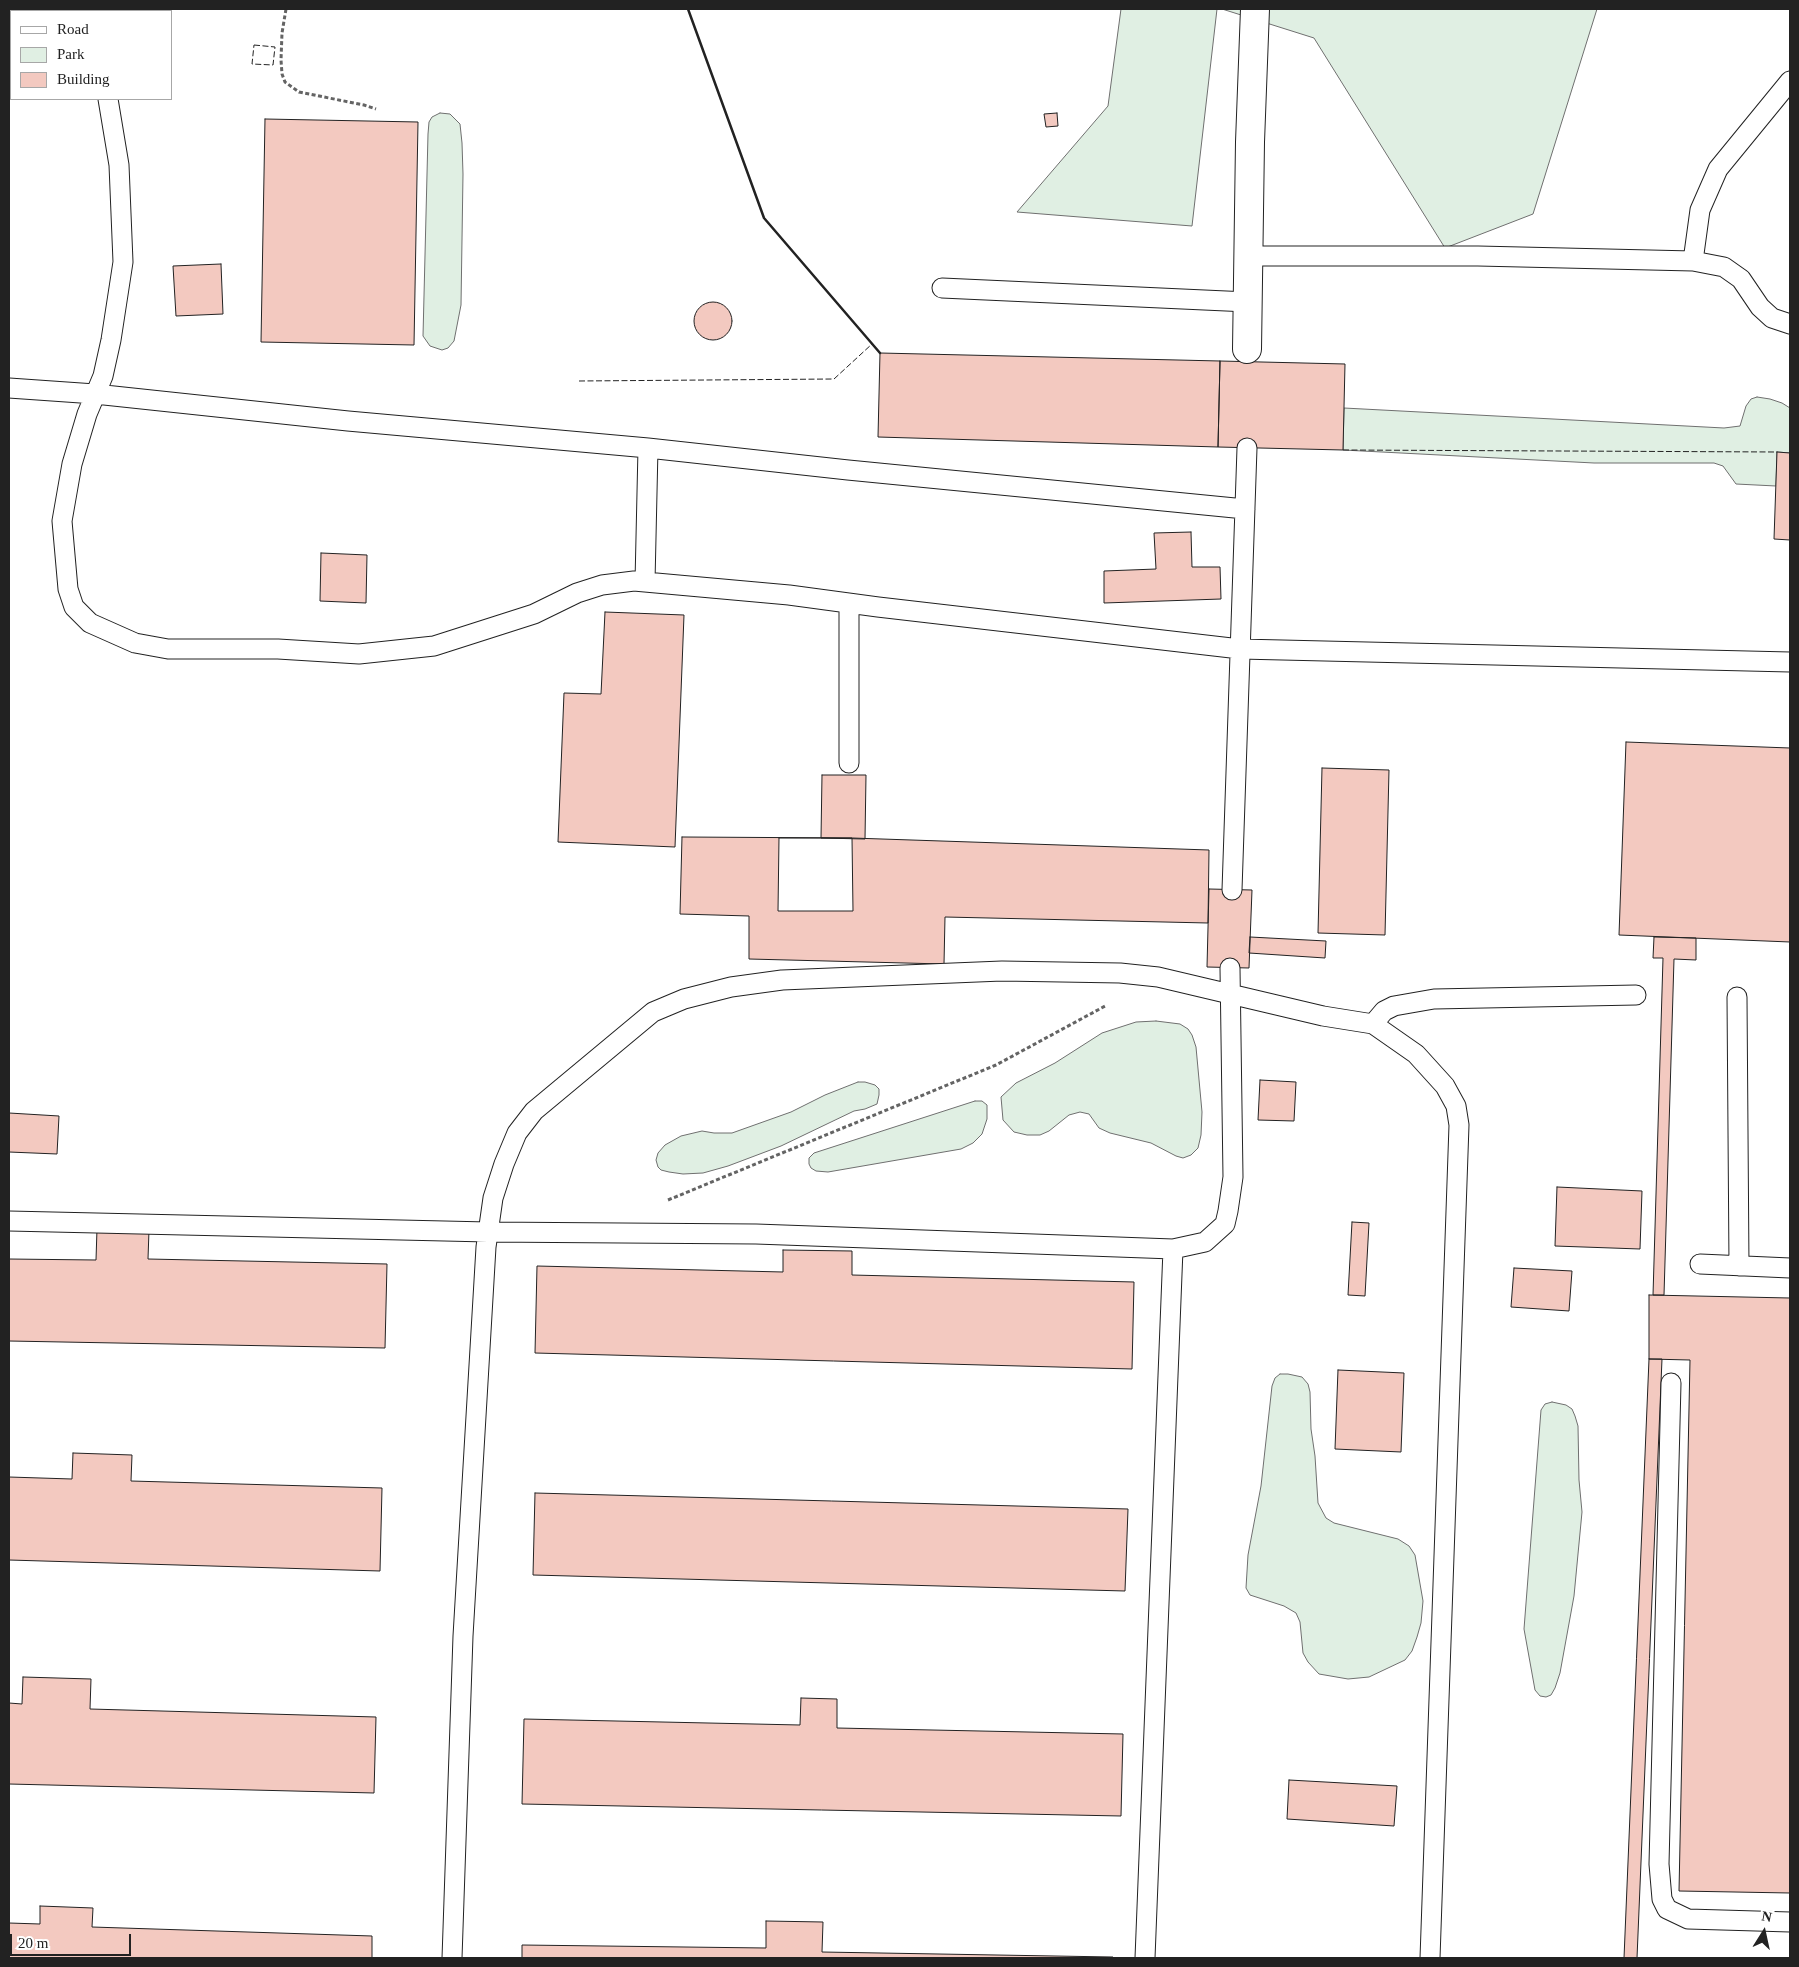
<!DOCTYPE html>
<style>
body{margin:0}
#map{position:relative;width:1799px;height:1967px;overflow:hidden;background:#fff;font-family:"Times New Roman",serif}
canvas{display:block}
.frame{position:absolute;inset:0;border:10px solid #222;pointer-events:none}
.legend{position:absolute;left:10px;top:10px;width:162px;height:90px;box-sizing:border-box;background:#fff;border:1px solid #a7a7a7;margin:0;padding:6px 9px;list-style:none;font-size:15px;color:#222}
.legend li{display:flex;align-items:center;gap:10px;height:25px}
.legend b{width:25px;border:1px solid #a7a7a7}
.north{position:absolute;left:1739px;top:1907px;width:50px;height:50px;-webkit-text-stroke:4px #fff;paint-order:stroke;rotate:10deg;font-size:14px;font-weight:700;line-height:20px;text-align:center;color:#222}
.north::after{content:'';display:block;margin:auto;width:18px;height:22px;background:#222;clip-path:polygon(50% 0,100% 100%,50% 72%,0 100%)}
.scale{position:absolute;left:10px;top:1934px;width:121px;height:22px;box-sizing:border-box;border:2px solid #222;border-top:0;padding-left:6px;font-size:15px;line-height:18px;white-space:nowrap;color:#222;-webkit-text-stroke:4px #fff;paint-order:stroke}
</style>
<div id="map">
<canvas width="1799" height="1967"></canvas>
<div class="frame"></div>
<ul class="legend">
<li><b style="height:6px;background:#fff"></b>Road</li>
<li><b style="height:14px;background:#e0efe3"></b>Park</li>
<li><b style="height:14px;background:#f3c9c0"></b>Building</li>
</ul>
<div class="north">N</div>
<div class="scale">20 m</div>
</div>
<script>
const ctx = document.querySelector('canvas').getContext('2d');
ctx.lineJoin = 'round';
function paint(path, color) {
  ctx.fillStyle = color;
  ctx.fill(path, 'evenodd');
}
function shape(rows) {
  const path = new Path2D();
  for (const r of rows) {
    if (r.length === 3) {
      path.moveTo(r[0] + r[2], r[1]);
      path.arc(r[0], r[1], r[2], 0, 2 * Math.PI);
      continue;
    }
    path.moveTo(r[0], r[1]);
    for (let i = 2; i < r.length; i += 2) path.lineTo(r[i], r[i + 1]);
  }
  return path;
}
function trace(path, color, width, dash) {
  ctx.strokeStyle = color;
  ctx.lineWidth = width;
  ctx.lineCap = dash ? 'butt' : 'round';
  ctx.setLineDash(dash || []);
  ctx.stroke(path);
}
const green = shape([
 [1121,9,1217,9,1192,226,1017,212,1108,106,1121,9],
 [1222,9,1597,9,1533,214,1445,248,1314,38,1222,9],
 [440,113,450,114,460,124,462,143,463,174,461,305,454,341,448,348,442,350,430,346,423,336,428,134,429,122,432,117,440,113],
 [1757,397,1770,399,1782,403,1790,408,1790,453,1777,452,1776,486,1736,484,1723,466,1714,463,1594,463,1343,450,1344,408,1724,428,1740,426,1746,406,1751,399,1757,397],
 [1156,1021,1180,1024,1188,1029,1192,1035,1196,1047,1202,1112,1201,1135,1198,1148,1191,1155,1183,1158,1176,1156,1151,1143,1110,1133,1099,1128,1089,1114,1080,1112,1069,1115,1049,1131,1040,1135,1027,1135,1014,1132,1003,1120,1001,1097,1016,1083,1055,1063,1102,1033,1136,1022,1156,1021],
 [858,1082,865,1082,875,1085,879,1089,879,1095,877,1104,865,1109,854,1111,781,1146,728,1166,703,1173,683,1174,669,1172,661,1170,658,1167,656,1160,658,1153,665,1145,681,1136,702,1131,714,1133,732,1133,791,1112,825,1095,858,1082],
 [975,1101,982,1101,987,1105,987,1119,982,1134,973,1143,961,1149,828,1172,816,1171,811,1168,809,1164,809,1158,814,1153,975,1101],
 [1280,1374,1288,1374,1302,1377,1308,1384,1310,1392,1311,1429,1315,1456,1318,1503,1326,1518,1334,1523,1398,1539,1409,1546,1415,1555,1423,1601,1421,1623,1417,1637,1412,1651,1405,1660,1369,1677,1348,1679,1319,1674,1308,1662,1303,1653,1300,1622,1296,1613,1284,1606,1250,1595,1246,1588,1248,1555,1261,1486,1272,1386,1275,1378,1280,1374],
 [1552,1402,1566,1405,1572,1409,1575,1416,1578,1426,1579,1480,1582,1512,1574,1596,1560,1673,1555,1688,1551,1695,1546,1697,1540,1696,1535,1690,1524,1629,1541,1410,1545,1404,1552,1402]
]);
paint(green, '#e0efe3');
trace(green, '#6f6f6f', 1);
const building = shape([
 [1057,113,1058,126,1046,127,1044,114,1057,113],
 [265,119,418,122,414,345,261,342,265,119],
 [221,264,223,314,176,316,173,266,221,264],
 [713,321,19],
 [880,353,1220,361,1218,447,878,437,880,353],
 [1220,361,1345,364,1343,450,1218,447,1220,361],
 [1777,452,1790,453,1790,540,1774,539,1777,452],
 [1191,532,1192,567,1220,567,1221,599,1104,603,1104,571,1156,569,1154,533,1191,532],
 [321,553,367,555,366,603,320,601,321,553],
 [605,612,684,615,675,847,558,842,564,693,601,694,605,612],
 [1626,742,1790,748,1790,942,1619,935,1626,742],
 [1322,768,1389,770,1385,935,1318,933,1322,768],
 [822,775,866,775,865,839,821,838,822,775],
 [682,837,852,838,1209,850,1208,923,945,917,944,964,749,959,749,916,680,914,682,837],
 [779,838,852,838,853,911,778,911,779,838],
 [1209,889,1252,890,1249,968,1207,967,1209,889],
 [1250,937,1326,941,1325,958,1249,953,1250,937],
 [1654,937,1696,938,1696,960,1674,959,1664,1295,1653,1295,1663,958,1653,958,1654,937],
 [1260,1080,1296,1082,1294,1121,1258,1120,1260,1080],
 [9,1113,59,1116,57,1154,9,1152,9,1113],
 [1557,1187,1642,1191,1640,1249,1555,1246,1557,1187],
 [1352,1222,1369,1223,1365,1296,1348,1295,1352,1222],
 [97,1229,149,1230,148,1259,387,1264,385,1348,9,1341,9,1259,96,1260,97,1229],
 [783,1250,852,1251,852,1275,1134,1282,1132,1369,535,1353,537,1266,783,1272,783,1250],
 [1514,1268,1572,1271,1569,1311,1511,1307,1514,1268],
 [1649,1295,1790,1298,1790,1893,1679,1891,1690,1360,1649,1359,1649,1295],
 [1649,1359,1662,1359,1637,1958,1624,1958,1649,1359],
 [1338,1370,1404,1373,1401,1452,1335,1449,1338,1370],
 [73,1453,132,1455,131,1481,382,1488,380,1571,9,1560,9,1477,72,1479,73,1453],
 [535,1493,1128,1509,1125,1591,533,1575,535,1493],
 [23,1677,91,1679,90,1709,376,1717,374,1793,9,1784,9,1703,22,1704,23,1677],
 [801,1698,837,1699,837,1728,1123,1734,1121,1816,522,1804,524,1719,800,1725,801,1698],
 [1289,1780,1397,1786,1394,1826,1287,1819,1289,1780],
 [40,1906,93,1908,92,1927,372,1936,372,1958,9,1958,9,1923,40,1924,40,1906],
 [766,1921,823,1922,822,1952,1113,1957,1113,1958,522,1958,522,1945,766,1948,766,1921]
]);
paint(building, '#f3c9c0');
trace(building, '#222', 1);
const service = shape([
 [9,81,11,80],
 [108,99,119,165,123,262,111,340,103,376,87,414,72,464,62,521,68,589,74,607,90,623,135,643,168,649,278,649,359,654,434,646,534,614,577,593,602,585,634,581,789,595,878,607,1240,649,1790,662],
 [1248,256,1478,256,1693,261,1724,267,1741,279,1760,307,1772,318,1790,324],
 [1693,261,1700,210,1718,169,1790,81],
 [942,288,1248,302],
 [9,388,95,394,348,421,648,448,848,470,1245,509],
 [645,582,648,448],
 [849,763,849,603],
 [1232,890,1247,448],
 [1737,997,1739,1266],
 [1373,1024,1384,1011,1394,1006,1434,999,1636,995],
 [9,1221,488,1232,756,1234,1173,1249,1205,1242,1225,1224,1228,1211,1233,1177,1230,968],
 [1700,1264,1790,1268],
 [1671,1383,1659,1864,1662,1899,1667,1909,1688,1919,1790,1922],
 [452,1958,463,1636,486,1247,493,1198,504,1164,517,1133,534,1111,653,1012,684,999,731,987,782,980,1002,971,1120,973,1158,977,1323,1016,1373,1024,1416,1054,1445,1086,1456,1106,1459,1125,1430,1958],
 [1145,1958,1173,1249]
]);
const minor = shape([
 [1247,349,1250,142,1255,9]
]);
trace(service, '#222', 21);
trace(minor, '#222', 30);
trace(shape([
 [286,9,282,33,281,60,282,74,285,82,299,92,364,105,376,109],
 [668,1200,996,1065,1107,1005]
]), '#646464', 3, [4, 2.5]);
trace(service, '#fff', 19);
trace(minor, '#fff', 28);
trace(shape([
 [254,45,275,47,273,65,252,64,254,45],
 [579,381,834,379,872,344],
 [1343,450,1777,452]
]), '#222', 1, [6, 2.5]);
trace(shape([
 [688,9,764,218,880,353]
]), '#222', 2.5);
</script>
